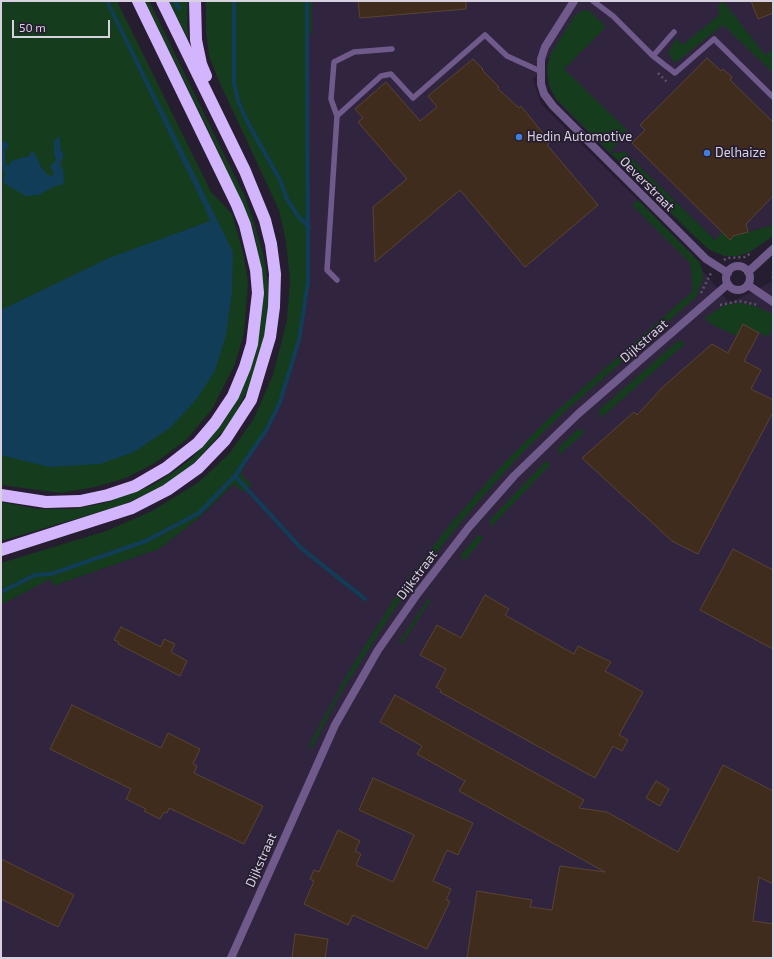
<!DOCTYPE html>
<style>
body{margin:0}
#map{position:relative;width:774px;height:959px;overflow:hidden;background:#261d31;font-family:"Exo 2",sans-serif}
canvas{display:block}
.frame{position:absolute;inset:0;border:2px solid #d8d2e0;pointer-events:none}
.scale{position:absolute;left:12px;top:20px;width:98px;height:18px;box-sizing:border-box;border:2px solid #d8d2e0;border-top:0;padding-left:5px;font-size:12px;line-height:14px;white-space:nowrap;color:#d8d2e0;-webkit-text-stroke:3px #261d31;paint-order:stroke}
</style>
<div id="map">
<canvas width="774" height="959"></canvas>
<div class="frame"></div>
<div class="scale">50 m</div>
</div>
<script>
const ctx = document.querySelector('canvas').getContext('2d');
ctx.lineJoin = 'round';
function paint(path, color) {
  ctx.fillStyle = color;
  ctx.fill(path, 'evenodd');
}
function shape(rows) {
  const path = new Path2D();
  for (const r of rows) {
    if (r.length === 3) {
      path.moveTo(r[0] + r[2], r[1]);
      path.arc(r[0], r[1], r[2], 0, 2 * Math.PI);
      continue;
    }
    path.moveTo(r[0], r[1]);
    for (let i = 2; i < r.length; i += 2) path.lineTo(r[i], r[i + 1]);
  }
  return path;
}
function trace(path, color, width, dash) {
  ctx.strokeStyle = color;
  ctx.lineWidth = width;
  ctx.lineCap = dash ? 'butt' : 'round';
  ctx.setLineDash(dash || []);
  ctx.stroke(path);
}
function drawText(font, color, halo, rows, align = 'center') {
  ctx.font = font + ' "Exo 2",sans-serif';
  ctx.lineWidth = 3.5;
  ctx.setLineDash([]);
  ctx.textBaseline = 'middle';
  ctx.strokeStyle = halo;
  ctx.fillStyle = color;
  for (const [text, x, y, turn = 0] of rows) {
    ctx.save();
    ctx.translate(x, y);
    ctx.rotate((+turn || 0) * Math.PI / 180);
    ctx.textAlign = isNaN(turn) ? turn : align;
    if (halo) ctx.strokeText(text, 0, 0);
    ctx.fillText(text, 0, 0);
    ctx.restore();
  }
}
paint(shape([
 [307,1,773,1,773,225,733,236,730,240,715,240,625,152,609,153,564,108,556,99,549,86,547,69,549,57,533,80,542,105,694,256,703,271,730,303,773,281,773,958,1,958,1,605,50,578,53,586,159,549,200,517,234,484,267,429,280,402,299,340,308,282]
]), '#30243e');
paint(shape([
 [1,1,117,1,211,192,232,214,243,252,248,282,244,333,235,364,212,409,187,439,155,463,126,478,95,487,61,493,1,485],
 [145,1,149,1,245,197,253,219,264,257,268,283,268,306,265,339,252,381,235,414,224,430,193,464,174,479,151,492,119,506,1,541,1,502,37,509,73,509,105,503,151,486,175,471,193,457,225,420,238,399,257,349,263,302,262,270,253,228,214,142],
 [169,1,188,1,187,23,189,42],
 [206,1,312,1,312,33,307,34,308,282,299,340,290,373,280,402,267,429,250,454,241,474,252,485,242,492,234,484,200,517,159,549,53,586,50,579,1,605,1,563,106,531,152,511,199,482,229,454,253,420,273,375,287,320,290,281,286,241,279,210,218,79,209,56,206,31],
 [723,1,766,56,773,47,773,73,723,25,675,63,668,53,676,38,682,45,719,15,718,6],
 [584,10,589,10,606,27,564,69,627,130,610,153,625,152,715,240,722,232,730,240,733,236,773,225,773,236,750,252,738,256,724,256,708,249,691,233,556,99,549,86,547,69,550,55,575,15],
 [638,200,700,263,703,275,702,283,696,297,561,415,519,456,469,512,422,570,393,611,340,694,312,748,308,747,348,673,388,609,400,590,452,522,504,463,551,416,693,291,690,263,632,205],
 [740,303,752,305,773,314,773,327,768,337,743,324,736,336,709,323,705,318,725,305],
 [679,340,685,344,601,418,599,410],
 [578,429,585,432,559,455,558,449,560,446],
 [546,461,551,464,491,527,490,520],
 [478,535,484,537,463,562,461,555],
 [428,599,431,600,401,645,399,642]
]), '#153c1d');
paint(shape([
 [105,1,109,1,233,252,232,293,226,335,215,371,195,401,170,428,134,452,100,464,49,467,1,455,1,310,109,258,210,221,206,210],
 [59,136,61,151,64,154,60,165,63,169,64,184,55,186,39,195,26,196,5,184,3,180,5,172,2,170,4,168,1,165,1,146,4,140,9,146,5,149,5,165,8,166,13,160,30,156,30,153,32,151,36,155,41,167,48,175,52,176,54,174,50,166,56,160,54,154,54,141]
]), '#113d59');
trace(shape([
 [175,1,179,8],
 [234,1,234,82,238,101,248,123,280,180,287,199,298,216,309,227],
 [235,476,301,548,365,599],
 [1,592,35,575,51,574,146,541,199,513,235,476,267,429,280,402,299,340,308,282,307,1]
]), '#113d59', 4);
const building = shape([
 [358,1,466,1,466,9,360,18,358,1],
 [751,1,773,1,773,13,758,19,751,1],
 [707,58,721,71,723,69,732,77,730,80,773,122,773,196,746,224,748,232,733,236,730,240,632,143,645,130,640,125,707,58],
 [473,59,483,69,482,70,499,87,497,88,519,108,521,106,550,142,547,145,598,205,525,267,460,190,375,262,373,207,407,179,358,122,363,118,355,109,386,82,420,121,437,107,428,96,473,59],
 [743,324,759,333,744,361,761,370,751,389,773,400,773,412,698,554,672,541,582,458,634,412,637,415,664,386,712,344,728,353,743,324],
 [733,549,773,570,773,649,700,610,733,549],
 [485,595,509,609,505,615,574,654,578,646,611,662,605,671,643,692,619,735,628,740,622,751,613,746,595,778,440,692,441,690,436,687,446,669,420,655,437,625,461,638,485,595],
 [121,627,161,647,164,639,175,644,171,652,187,661,180,676,118,644,119,642,114,640,121,627],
 [395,695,584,800,579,808,607,812,678,852,723,765,773,791,773,884,759,877,753,921,773,924,773,958,467,958,477,891,532,900,530,907,552,910,560,866,605,872,459,791,465,781,417,754,422,746,380,722,395,695],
 [72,705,161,748,168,733,200,749,193,764,197,766,194,773,263,806,244,844,169,808,167,813,164,812,160,819,144,811,146,809,126,799,131,789,50,749,72,705],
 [373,778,473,823,458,855,447,850,433,881,451,889,446,900,450,901,427,949,353,915,348,925,304,904,314,881,310,879,314,870,319,872,338,830,360,841,355,851,361,854,356,865,393,882,414,835,359,810,373,778],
 [656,781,669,789,660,806,646,798,656,781],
 [1,859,74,895,58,927,1,899,1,859],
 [295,934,328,939,325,958,292,958,295,934]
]);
paint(building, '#3f2c1c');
trace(building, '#594433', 1);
trace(shape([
 [658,73,667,82],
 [724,260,727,258,745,257,751,253],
 [773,272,773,279],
 [701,293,711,273],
 [720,305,739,301,758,305]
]), '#5d5567', 2.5, [2, 3]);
trace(shape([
 [593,1,613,16,653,56,675,73,714,39,773,97],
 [653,56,674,32],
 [337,116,331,99,334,62,354,52,392,49],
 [337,280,327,270,337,116,381,76,391,74,413,98,485,35,507,56,540,71]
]), '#6f5a8b', 5.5);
trace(shape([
 [748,285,773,302]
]), '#6f5a8b', 8);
trace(shape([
 [574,1,545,47,541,59,541,84,544,94,553,106,706,259,728,273],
 [738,278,12],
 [748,272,773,249],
 [231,958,335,725,378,650,418,593,469,527,514,476,578,414,728,284]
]), '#6f5a8b', 8);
trace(shape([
 [195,1,196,40,201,64,206,76],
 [1,495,46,502,80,501,108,495,135,486,166,468,198,443,215,423,233,396,245,367,252,344,258,293,256,270,245,225,237,205,138,1],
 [1,550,132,508,167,490,198,468,225,440,251,400,270,337,274,307,275,274,271,244,265,220,245,171,162,1]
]), '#d3b5fd', 12);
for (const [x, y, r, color] of [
 [519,137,4,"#3f7fe0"],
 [707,153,4,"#3f7fe0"]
]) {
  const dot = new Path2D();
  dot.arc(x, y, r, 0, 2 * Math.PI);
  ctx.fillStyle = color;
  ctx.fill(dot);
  trace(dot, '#261d31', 1.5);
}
drawText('13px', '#d8d2e0', '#261d31', [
 ["Hedin Automotive",527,137],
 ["Delhaize",715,153]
], 'left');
drawText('13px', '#d8d2e0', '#261d31', [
 ["Oeverstraat",647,184,45],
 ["Dijkstraat",644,341,-41],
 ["Dijkstraat",417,575,-53],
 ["Dijkstraat",261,860,-66]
]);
</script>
